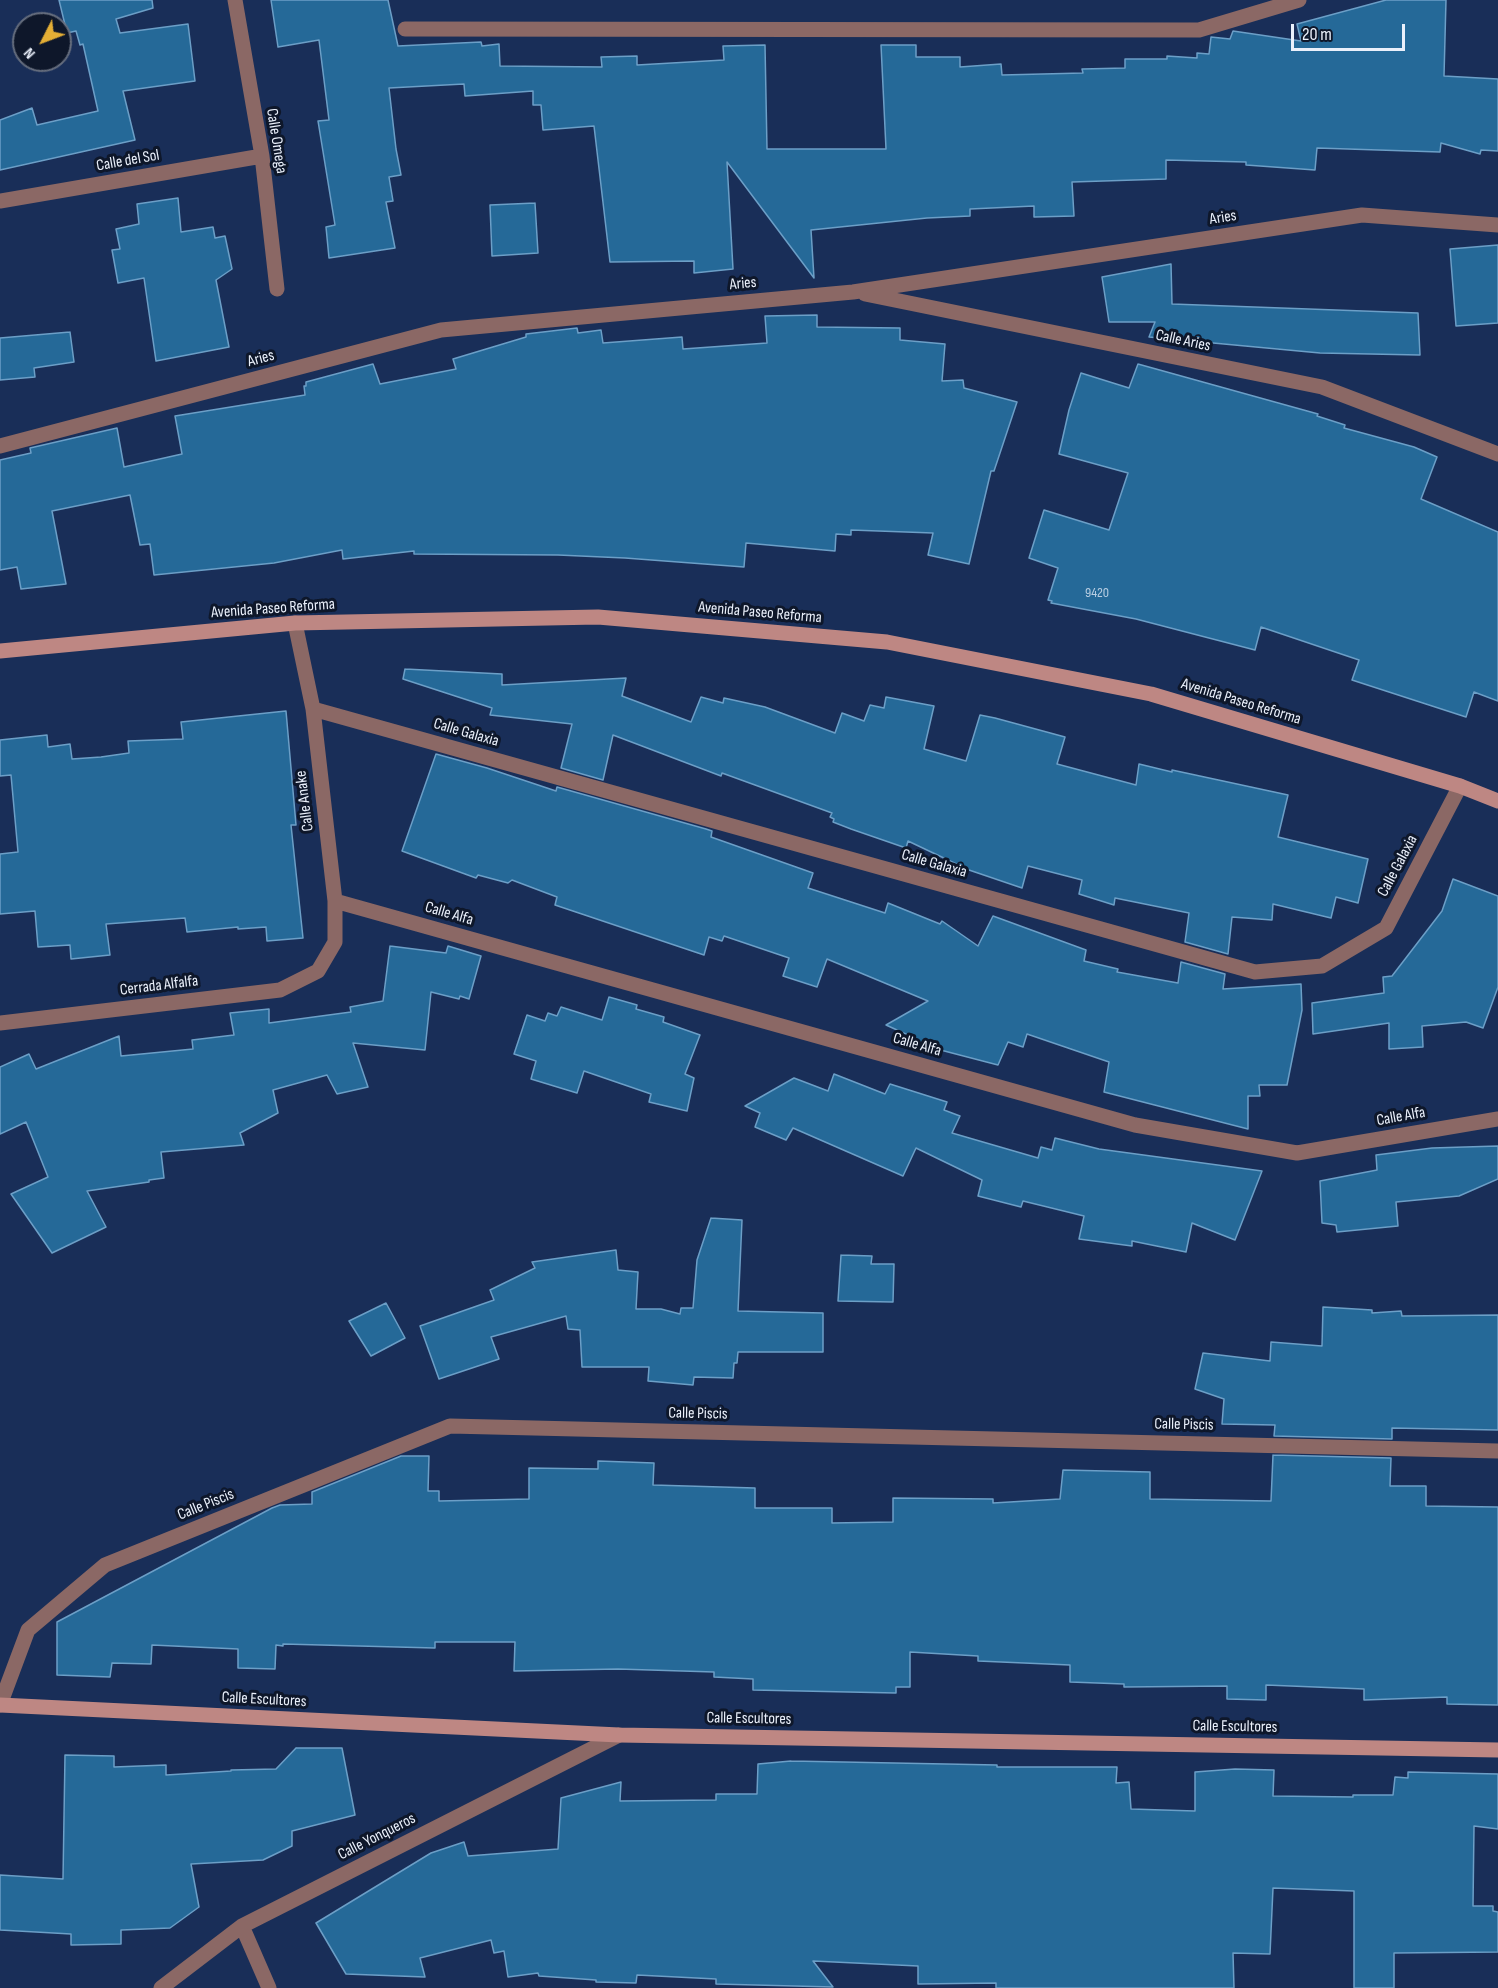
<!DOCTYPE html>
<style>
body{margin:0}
#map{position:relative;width:1498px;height:1988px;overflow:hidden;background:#192e58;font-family:"Sofia Sans Condensed",sans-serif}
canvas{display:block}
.north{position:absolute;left:12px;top:12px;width:60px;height:60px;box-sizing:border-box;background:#0e172a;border:2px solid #666e7e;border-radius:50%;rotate:228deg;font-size:16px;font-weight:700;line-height:24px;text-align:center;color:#eaf0fb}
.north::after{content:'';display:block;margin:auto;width:21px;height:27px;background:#e3ae35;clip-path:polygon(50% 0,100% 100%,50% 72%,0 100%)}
.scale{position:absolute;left:1291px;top:24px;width:114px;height:27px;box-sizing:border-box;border:3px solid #eaf0fb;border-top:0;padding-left:8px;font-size:18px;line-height:21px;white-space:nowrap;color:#eaf0fb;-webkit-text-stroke:4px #0e172a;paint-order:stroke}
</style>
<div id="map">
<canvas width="1498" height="1988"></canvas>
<div class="north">N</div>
<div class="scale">20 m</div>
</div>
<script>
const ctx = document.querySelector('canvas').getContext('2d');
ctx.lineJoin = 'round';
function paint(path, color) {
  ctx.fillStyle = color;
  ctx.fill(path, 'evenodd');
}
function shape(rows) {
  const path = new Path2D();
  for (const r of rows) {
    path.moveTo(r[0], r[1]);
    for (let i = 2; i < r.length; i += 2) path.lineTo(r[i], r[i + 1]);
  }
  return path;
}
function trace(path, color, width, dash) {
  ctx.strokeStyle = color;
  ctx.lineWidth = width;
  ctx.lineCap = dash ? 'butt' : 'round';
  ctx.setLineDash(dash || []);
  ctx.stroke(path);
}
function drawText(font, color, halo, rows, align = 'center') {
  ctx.font = font + ' "Sofia Sans Condensed",sans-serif';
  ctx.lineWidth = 6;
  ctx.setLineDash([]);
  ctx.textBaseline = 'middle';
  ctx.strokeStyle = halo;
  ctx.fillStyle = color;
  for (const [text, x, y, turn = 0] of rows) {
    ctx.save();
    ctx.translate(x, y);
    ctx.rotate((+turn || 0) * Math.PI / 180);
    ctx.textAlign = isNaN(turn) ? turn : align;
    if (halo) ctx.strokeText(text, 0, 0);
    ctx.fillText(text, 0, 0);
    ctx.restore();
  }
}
const building = shape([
 [59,0,152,0,153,8,116,19,120,33,188,24,195,81,123,91,135,140,0,170,0,120,32,108,37,125,98,111,83,44,80,45,76,31,67,33,59,0],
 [271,0,388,0,398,46,481,42,482,46,499,44,500,66,602,67,601,57,637,56,637,65,724,60,723,46,765,45,767,149,886,149,881,45,916,45,916,57,960,57,960,67,1001,64,1002,75,1083,73,1082,69,1125,68,1125,59,1167,59,1167,56,1197,58,1197,53,1209,54,1211,37,1230,39,1233,31,1301,41,1297,24,1386,0,1446,0,1444,76,1498,79,1498,151,1481,150,1480,154,1441,143,1440,152,1317,148,1315,170,1246,165,1246,162,1166,160,1166,179,1072,182,1074,216,1034,217,1034,206,970,209,970,216,927,218,811,230,814,278,727,162,733,269,694,273,694,261,610,262,594,126,543,130,541,105,533,105,533,91,465,96,464,84,389,88,396,149,401,175,389,177,393,201,386,202,395,248,329,258,326,227,335,225,318,121,329,120,319,40,278,47,271,0],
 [178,198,181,232,213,227,215,238,225,236,232,269,216,280,229,347,156,361,144,278,118,283,112,250,120,249,116,229,139,224,137,204,178,198],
 [535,203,538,253,492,256,490,205,535,203],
 [1498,245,1498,323,1456,326,1450,249,1498,245],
 [1171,264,1172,304,1418,313,1420,355,1320,353,1149,337,1155,322,1109,322,1102,277,1171,264],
 [817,315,817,327,900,328,900,340,945,344,942,381,963,380,964,388,1017,402,994,471,991,471,969,564,928,555,933,533,851,530,851,535,836,534,835,551,746,543,744,567,625,558,558,555,414,554,414,551,343,559,342,550,274,563,154,575,150,544,140,545,130,495,52,511,66,584,21,589,17,567,0,570,0,460,31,453,30,448,117,428,124,467,182,454,175,416,305,395,304,386,306,386,306,382,373,364,380,384,456,369,453,359,526,337,526,334,577,328,578,333,601,330,603,343,682,337,683,349,767,343,765,316,817,315],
 [70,332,74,362,34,368,35,377,0,380,0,338,70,332],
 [1138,364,1318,414,1317,416,1345,425,1344,428,1414,447,1437,457,1421,499,1498,532,1498,701,1474,692,1466,717,1352,680,1359,660,1261,627,1255,650,1136,619,1051,603,1052,601,1048,600,1058,568,1029,558,1044,510,1109,530,1128,473,1059,454,1069,410,1081,373,1129,388,1138,364],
 [405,669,502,674,502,685,626,678,622,696,691,722,701,697,723,703,724,698,765,707,835,733,842,713,864,721,870,705,884,708,886,697,934,706,924,749,966,761,980,715,995,718,1065,737,1057,764,1136,785,1139,764,1172,772,1172,770,1288,795,1278,837,1368,859,1358,903,1336,897,1331,918,1273,904,1272,920,1232,917,1228,954,1185,942,1189,913,1115,898,1114,905,1079,894,1082,880,1028,866,1022,888,969,870,908,841,906,848,851,829,833,822,834,819,830,817,832,813,722,773,721,776,613,735,603,780,561,768,572,724,490,715,492,708,403,679,405,669],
 [286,711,296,825,291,825,303,938,267,941,266,927,238,929,238,927,187,932,185,918,106,924,110,955,71,959,70,945,38,947,35,911,0,914,0,854,18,852,11,775,0,776,0,740,47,735,48,747,70,744,72,759,101,757,129,753,128,741,183,739,181,722,286,711],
 [436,754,487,768,556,791,557,787,706,829,712,831,711,837,813,873,808,888,885,913,888,903,940,924,942,921,978,946,993,916,1086,950,1084,961,1118,969,1117,972,1178,983,1181,962,1225,974,1223,989,1301,984,1302,1010,1287,1085,1259,1085,1260,1096,1248,1096,1248,1129,1104,1092,1109,1062,1027,1034,1023,1047,1008,1042,998,1065,906,1041,908,1035,886,1025,928,1001,827,959,817,987,783,976,789,958,724,936,722,941,709,937,704,955,555,905,557,897,512,880,508,883,478,875,476,878,402,851,436,754],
 [1453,879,1498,896,1498,987,1483,1028,1466,1022,1422,1026,1423,1047,1389,1049,1389,1023,1313,1034,1312,1003,1384,993,1383,977,1392,976,1442,911,1453,879],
 [390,946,446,953,448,946,481,956,469,999,460,996,459,999,431,992,425,1050,353,1043,368,1087,337,1094,327,1075,273,1090,278,1113,240,1133,244,1145,161,1152,164,1178,149,1180,149,1182,87,1191,106,1227,52,1253,11,1194,48,1177,26,1122,0,1134,0,1067,29,1054,36,1069,119,1036,121,1056,193,1049,192,1040,234,1035,230,1013,269,1009,269,1023,351,1012,350,1007,383,1001,390,946],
 [609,997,637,1005,636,1009,664,1017,663,1022,700,1035,685,1074,694,1078,687,1111,649,1102,651,1094,584,1071,577,1093,531,1079,536,1061,514,1054,527,1015,545,1021,548,1013,557,1016,561,1007,602,1020,609,997],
 [834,1074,885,1094,890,1084,947,1102,944,1110,960,1116,952,1133,1038,1158,1041,1147,1052,1150,1055,1138,1099,1149,1262,1171,1235,1240,1192,1223,1186,1252,1132,1241,1132,1246,1079,1239,1084,1216,1023,1201,1021,1207,978,1196,982,1180,916,1148,903,1176,793,1128,786,1140,755,1127,760,1113,745,1106,794,1078,828,1091,834,1074],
 [1498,1146,1498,1179,1459,1196,1396,1202,1398,1226,1337,1232,1336,1225,1322,1223,1320,1181,1377,1170,1376,1155,1432,1148,1498,1146],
 [711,1218,742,1220,738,1311,823,1313,823,1352,738,1352,737,1363,734,1363,733,1378,694,1377,693,1385,648,1381,649,1367,582,1367,580,1330,568,1329,566,1316,491,1337,499,1359,439,1379,420,1326,494,1300,490,1290,535,1268,532,1262,616,1250,618,1270,638,1272,636,1309,661,1309,680,1314,681,1308,693,1308,697,1260,711,1218],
 [841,1255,872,1256,871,1264,894,1264,893,1302,838,1301,841,1255],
 [386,1303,405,1338,371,1356,349,1321,386,1303],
 [1323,1307,1372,1310,1372,1313,1401,1311,1402,1316,1498,1315,1498,1430,1392,1428,1392,1439,1274,1436,1275,1425,1222,1424,1224,1399,1195,1389,1203,1353,1270,1361,1271,1342,1322,1346,1323,1307],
 [1273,1455,1391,1458,1390,1486,1426,1486,1426,1506,1498,1507,1498,1705,1447,1704,1447,1697,1364,1700,1364,1689,1266,1685,1266,1700,1227,1699,1227,1686,1124,1687,1124,1684,1070,1682,1070,1665,978,1661,978,1656,910,1652,910,1687,896,1687,896,1693,753,1690,753,1679,714,1677,714,1672,618,1669,514,1671,515,1642,435,1642,435,1648,283,1644,283,1646,276,1645,275,1669,238,1668,238,1649,152,1645,151,1664,112,1663,110,1677,57,1675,57,1622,272,1508,280,1505,312,1504,312,1492,401,1456,429,1456,428,1491,439,1491,439,1501,529,1499,529,1468,598,1469,598,1461,654,1463,653,1485,755,1488,755,1508,832,1508,832,1523,893,1522,893,1498,993,1499,993,1503,1060,1499,1063,1470,1150,1472,1150,1499,1271,1501,1273,1455],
 [296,1748,342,1748,355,1815,292,1831,292,1846,263,1860,191,1864,199,1907,170,1928,121,1930,121,1944,71,1945,71,1934,0,1930,0,1875,63,1879,65,1755,114,1756,114,1767,166,1765,166,1775,231,1771,231,1770,276,1769,296,1748],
 [791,1761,997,1765,997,1767,1117,1767,1116,1783,1129,1782,1131,1809,1195,1811,1195,1772,1235,1769,1274,1770,1273,1796,1353,1797,1353,1795,1393,1795,1395,1777,1408,1778,1408,1772,1498,1774,1498,1829,1474,1826,1473,1906,1493,1906,1493,1911,1498,1912,1498,1952,1394,1953,1394,1988,1354,1988,1354,1891,1273,1888,1270,1954,1233,1953,1234,1988,996,1988,996,1983,918,1984,918,1966,813,1961,833,1987,716,1984,716,1979,637,1975,636,1983,596,1982,596,1980,539,1976,538,1973,508,1977,504,1951,494,1953,491,1940,420,1958,425,1977,346,1974,316,1923,431,1853,464,1842,468,1856,558,1849,561,1798,621,1782,620,1801,716,1800,716,1794,757,1794,758,1764,791,1761]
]);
paint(building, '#256998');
trace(building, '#6c9fc7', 1.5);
trace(shape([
 [235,0,262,156,277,289],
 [405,29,1199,30,1299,0],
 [0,201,262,156],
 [865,294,1322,387,1498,454],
 [0,446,441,330,853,292,1362,215,1498,225],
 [313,709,1255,972,1322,966,1386,928,1460,786],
 [335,901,1135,1125,1297,1153,1498,1119],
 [0,1023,280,990,318,971,335,942,335,901,313,709,295,623],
 [0,1705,28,1630,105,1565,450,1426,1498,1451],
 [242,1926,269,1988],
 [161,1988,242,1926,619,1735]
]), '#8b6865', 15);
trace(shape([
 [0,651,295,623,598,617,887,642,1151,694,1460,786,1498,801],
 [0,1705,619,1735,1498,1750]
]), '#be8783', 15);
drawText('14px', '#b9cee2', null, [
 ["9420",1097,593]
]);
drawText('16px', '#eaf0fb', '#0e172a', [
 ["Calle Omega",276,141,81],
 ["Calle del Sol",128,161,-10],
 ["Aries",1223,218,-9],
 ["Aries",743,284,-5],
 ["Calle Aries",1183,341,12],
 ["Aries",261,359,-15],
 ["Avenida Paseo Reforma",273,609,-4],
 ["Avenida Paseo Reforma",760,613,5],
 ["Avenida Paseo Reforma",1241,702,17],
 ["Calle Galaxia",466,733,16],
 ["Calle Anake",305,801,-97],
 ["Calle Galaxia",934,864,16],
 ["Calle Galaxia",1398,866,-62],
 ["Calle Alfa",449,914,16],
 ["Cerrada Alfalfa",159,986,-7],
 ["Calle Alfa",917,1045,16],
 ["Calle Alfa",1401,1117,-10],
 ["Calle Piscis",698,1414,1],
 ["Calle Piscis",1184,1425,1],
 ["Calle Piscis",206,1505,-22],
 ["Calle Escultores",264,1700,3],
 ["Calle Escultores",749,1719,1],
 ["Calle Escultores",1235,1727,1],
 ["Calle Yonqueros",377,1837,-27]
]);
</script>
